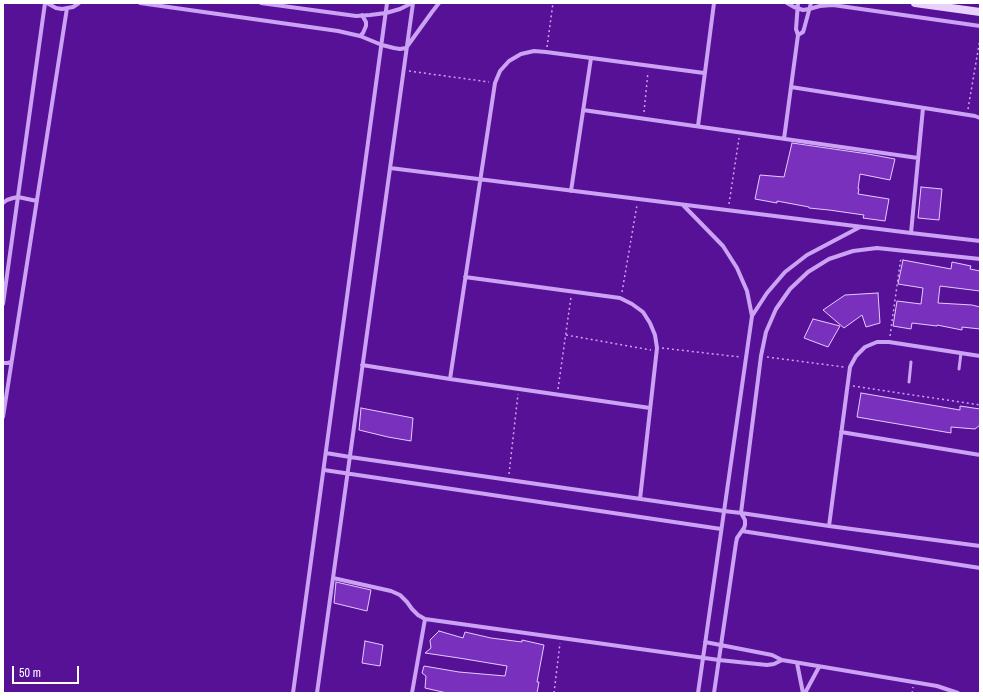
<!DOCTYPE html>
<style>
body{margin:0}
#map{position:relative;width:983px;height:696px;overflow:hidden;background:#571197;font-family:"Archivo Narrow",sans-serif}
canvas{display:block}
.frame{position:absolute;inset:0;border:4px solid #fff;pointer-events:none}
.scale{position:absolute;left:12px;top:666px;width:67px;height:18px;box-sizing:border-box;border:2px solid #fff;border-top:0;padding-left:5px;font-size:12px;line-height:14px;white-space:nowrap;color:#fff;-webkit-text-stroke:3px #571197;paint-order:stroke}
</style>
<div id="map">
<canvas width="983" height="696"></canvas>
<div class="frame"></div>
<div class="scale">50 m</div>
</div>
<script>
const ctx = document.querySelector('canvas').getContext('2d');
ctx.lineJoin = 'round';
function paint(path, color) {
  ctx.fillStyle = color;
  ctx.fill(path, 'evenodd');
}
function shape(rows) {
  const path = new Path2D();
  for (const r of rows) {
    path.moveTo(r[0], r[1]);
    for (let i = 2; i < r.length; i += 2) path.lineTo(r[i], r[i + 1]);
  }
  return path;
}
function trace(path, color, width, dash) {
  ctx.strokeStyle = color;
  ctx.lineWidth = width;
  ctx.lineCap = dash ? 'butt' : 'round';
  ctx.setLineDash(dash || []);
  ctx.stroke(path);
}
const building = shape([
 [792,143,868,154,895,159,890,180,860,174,858,189,859,189,858,194,889,199,885,221,863,218,864,215,829,210,809,208,809,207,777,201,777,203,755,199,760,175,784,177,792,143],
 [921,187,942,189,939,220,918,218,921,187],
 [903,260,951,269,952,262,971,266,970,269,980,271,980,291,940,286,938,303,972,305,980,307,980,329,962,327,962,330,937,325,937,326,912,323,911,329,893,326,897,301,921,304,923,288,898,284,903,260],
 [878,293,880,323,866,327,862,315,844,328,823,310,845,295,878,293],
 [813,319,840,326,828,347,804,338,813,319],
 [861,393,960,410,960,406,980,409,980,425,975,429,951,427,951,433,857,417,861,393],
 [361,408,413,418,411,441,388,437,359,430,361,408],
 [336,582,371,590,367,611,334,603,336,582],
 [439,631,463,638,465,632,491,638,522,642,522,640,544,645,537,682,539,682,537,693,447,693,425,688,426,676,422,673,424,666,459,672,505,676,507,666,459,658,425,653,431,648,430,640,439,631],
 [365,641,383,645,380,666,362,663,365,641]
]);
paint(building, '#7931bd');
trace(building, '#e4cafe', 1);
trace(shape([
 [547,47,553,3],
 [409,71,489,82],
 [968,109,980,39],
 [644,112,648,72],
 [729,204,739,138],
 [622,292,637,205],
 [566,335,651,350],
 [890,336,901,257],
 [662,348,740,357],
 [767,357,844,367],
 [853,386,980,405],
 [558,389,571,297],
 [509,474,518,394],
 [554,693,560,643],
 [912,693,913,687]
]), '#cba2f4', 1.5, [2, 3]);
trace(shape([
 [959,369,961,353],
 [909,382,911,362]
]), '#cba2f4', 3);
trace(shape([
 [47,3,56,8,62,9,73,7,79,3],
 [140,3,338,31,360,36,382,45,394,48,400,49,406,48,432,12,439,3],
 [261,3,356,16,370,15,386,13,400,9,412,3],
 [787,3,794,7,803,10,809,9,820,6,833,5,980,26],
 [798,35,803,32,804,29,811,3],
 [360,36,363,33,366,26,366,22,362,15],
 [791,87,975,116,980,118],
 [583,110,918,158],
 [698,126,714,3],
 [784,139,798,35,796,29,798,3],
 [390,168,911,233,980,241],
 [571,191,591,58],
 [3,203,7,200,13,198,18,197,37,201],
 [683,205,723,246,737,268,747,291,752,316,698,693],
 [911,233,923,108],
 [465,277,620,298,632,304,643,312,650,323,655,335,657,348,640,499],
 [3,304,45,3],
 [752,316,767,293,785,272,807,255,860,227],
 [3,363,8,363,11,362],
 [362,365,450,379,650,408],
 [450,379,495,83,500,71,509,61,521,54,534,51,546,52,704,73],
 [3,417,67,8],
 [841,432,980,455],
 [326,453,350,457,724,511,741,513,829,526,980,546],
 [324,470,721,529],
 [829,526,850,367,856,356,865,347,877,342,889,342,980,356],
 [742,531,980,568],
 [333,578,391,591,400,595,407,602,412,609,418,615,425,619,719,660,767,665,774,664,782,660],
 [705,642,772,655,782,660,937,686,958,693],
 [797,663,803,693],
 [293,693,387,3],
 [317,693,413,3],
 [412,693,425,619],
 [714,693,736,543,737,538,744,528,745,525,745,520,741,513,761,356,766,332,776,309,790,289,808,272,829,259,853,251,877,248,980,259],
 [805,693,819,667]
]), '#cba2f4', 4);
trace(shape([
 [915,3,980,12]
]), '#e8d2fd', 8);
</script>
